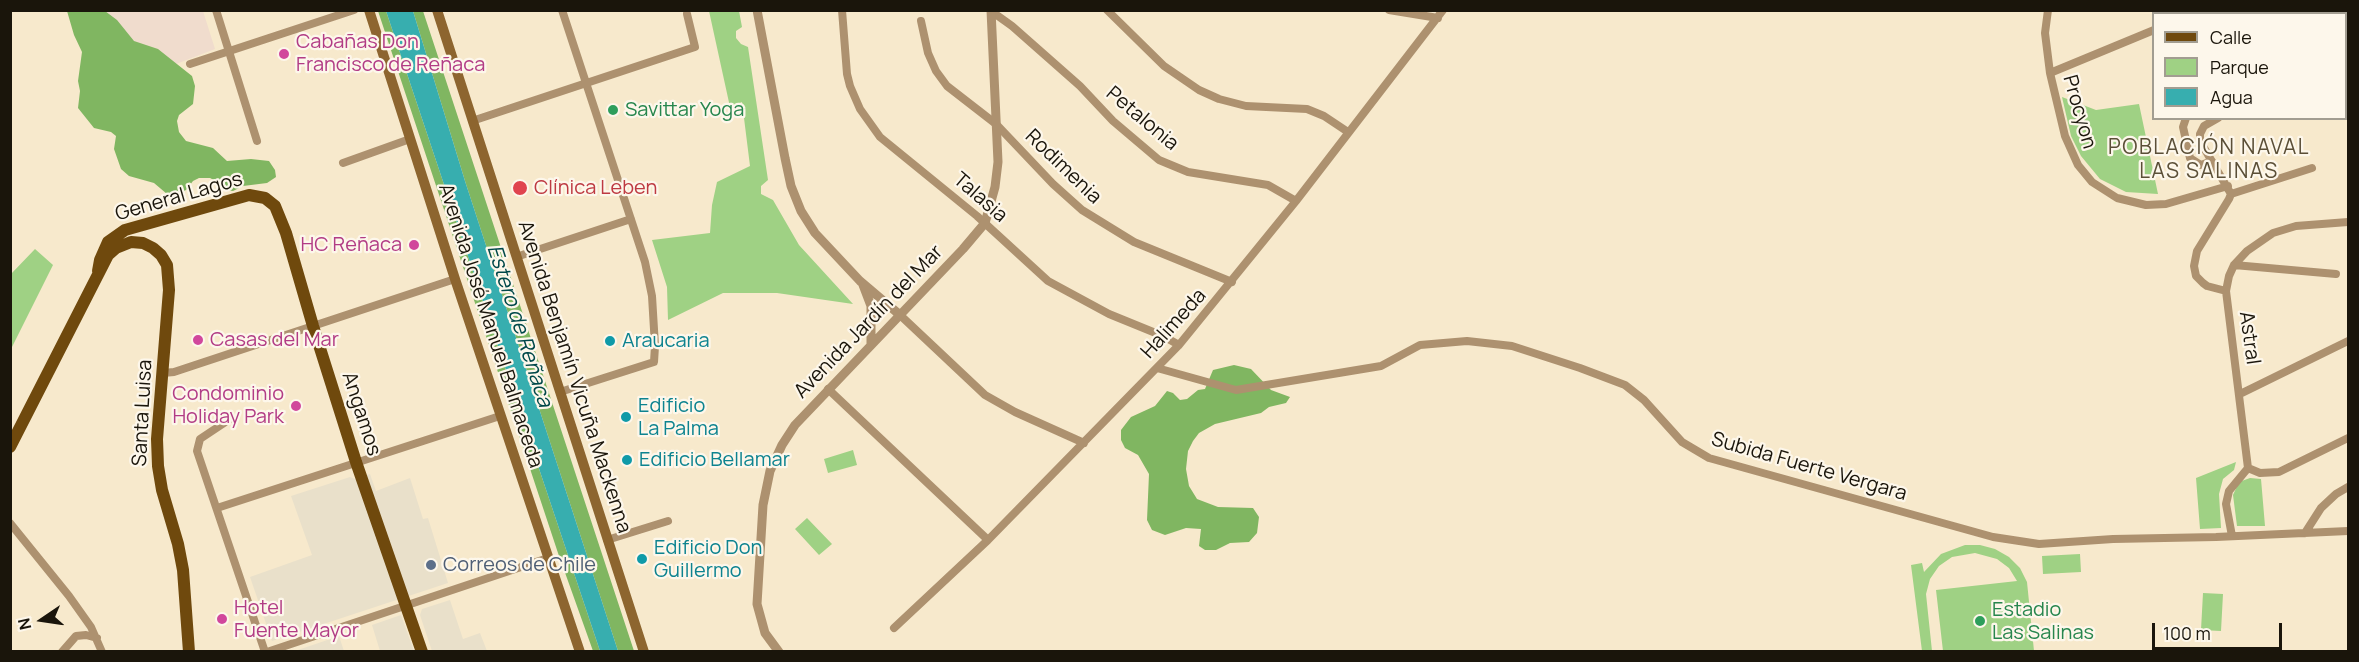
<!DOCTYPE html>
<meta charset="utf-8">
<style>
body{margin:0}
#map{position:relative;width:2359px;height:662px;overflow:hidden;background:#f7e9cc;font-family:Manrope,sans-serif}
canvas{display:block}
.frame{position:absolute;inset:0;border:12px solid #1a150b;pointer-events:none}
.legend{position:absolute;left:2152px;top:12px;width:195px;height:108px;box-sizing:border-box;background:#fdf7eb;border:2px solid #a29d91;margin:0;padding:8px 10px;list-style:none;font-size:18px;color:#1a150b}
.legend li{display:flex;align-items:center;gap:12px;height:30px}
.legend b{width:30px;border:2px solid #a29d91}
.north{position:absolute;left:12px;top:590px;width:60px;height:60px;-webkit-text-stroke:4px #fdf7eb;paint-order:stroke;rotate:257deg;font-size:16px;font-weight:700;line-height:24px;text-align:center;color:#1a150b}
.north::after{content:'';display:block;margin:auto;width:21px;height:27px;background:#1a150b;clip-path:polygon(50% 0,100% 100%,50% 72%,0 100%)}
.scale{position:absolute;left:2152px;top:623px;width:130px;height:27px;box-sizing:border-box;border:3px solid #1a150b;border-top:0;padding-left:8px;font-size:18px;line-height:21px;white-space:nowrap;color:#1a150b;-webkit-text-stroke:4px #fdf7eb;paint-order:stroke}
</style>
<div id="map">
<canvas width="2359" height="662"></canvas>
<div class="frame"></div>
<ul class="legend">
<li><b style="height:8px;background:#6f490d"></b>Calle</li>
<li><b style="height:16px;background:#9fd184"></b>Parque</li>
<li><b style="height:16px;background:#37aeaf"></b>Agua</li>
</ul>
<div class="north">N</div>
<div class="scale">100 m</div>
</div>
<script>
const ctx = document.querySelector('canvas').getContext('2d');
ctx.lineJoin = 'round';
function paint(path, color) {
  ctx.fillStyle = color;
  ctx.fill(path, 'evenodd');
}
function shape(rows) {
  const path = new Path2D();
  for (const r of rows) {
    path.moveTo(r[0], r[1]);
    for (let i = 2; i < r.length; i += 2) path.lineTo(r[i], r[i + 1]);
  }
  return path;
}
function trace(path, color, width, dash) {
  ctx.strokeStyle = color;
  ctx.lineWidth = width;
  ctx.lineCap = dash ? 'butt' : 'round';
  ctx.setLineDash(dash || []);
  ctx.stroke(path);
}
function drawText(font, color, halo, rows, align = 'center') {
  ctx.font = font + ' Manrope,sans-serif';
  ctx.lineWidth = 4.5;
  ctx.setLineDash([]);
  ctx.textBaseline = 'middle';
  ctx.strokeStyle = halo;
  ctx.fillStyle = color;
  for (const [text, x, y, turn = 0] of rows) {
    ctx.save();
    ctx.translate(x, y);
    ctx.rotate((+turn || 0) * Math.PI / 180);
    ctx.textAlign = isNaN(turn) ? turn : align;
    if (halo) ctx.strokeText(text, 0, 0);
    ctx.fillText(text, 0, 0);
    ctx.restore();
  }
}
paint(shape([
 [370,474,376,491,410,478,423,519,428,518,448,583,272,641,250,577,312,555,291,496,350,477,355,479],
 [450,600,463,639,480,633,487,651,432,651,420,615,422,609],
 [401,615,414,651,380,651,372,625],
 [339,636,344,651,295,651]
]), '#e9e0ca');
paint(shape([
 [101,11,203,11,215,49,132,81]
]), '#f0dccd');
paint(shape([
 [709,11,739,11,742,27,736,31,736,38,741,44,748,47,768,180,761,186,761,194,773,200,799,245,853,304,777,293,723,293,668,320,667,287,652,240,710,233,712,205,717,182,750,166,742,102,730,107],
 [2062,97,2096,110,2139,104,2158,194,2126,192,2100,179,2081,156,2071,136],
 [35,249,53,265,11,349,11,274],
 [853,450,857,465,828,473,824,459],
 [2236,462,2234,470,2223,479,2219,494,2221,528,2200,529,2196,478],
 [2250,478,2261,479,2265,526,2237,526,2233,495,2239,482],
 [807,518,832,544,819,555,795,529],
 [1965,545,1980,545,1995,549,2009,557,2020,568,2027,582,2034,651,1943,651,1936,590,2017,581,2009,568,1997,559,1975,553,1952,557,1939,566,1930,579,1926,594,1932,651,1922,651,1911,565,1922,563,1924,572,1941,554],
 [2080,554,2081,572,2043,574,2042,556],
 [2203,593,2223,594,2221,631,2201,630]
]), '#9fd184');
paint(shape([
 [67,11,105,11,117,20,134,41,158,49,192,76,195,86,193,104,179,115,177,121,179,132,186,141,213,148,227,161,251,159,269,161,275,170,276,177,267,183,243,186,233,191,226,190,222,184,210,178,199,178,193,181,186,190,175,196,167,194,154,183,129,176,121,169,114,149,116,136,111,132,94,128,78,108,80,91,78,81,82,52,74,35],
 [378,11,386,11,600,651,593,651,558,553],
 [413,11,423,11,634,651,618,651,465,181],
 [1234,365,1251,369,1271,390,1290,397,1286,403,1269,407,1261,413,1215,424,1199,433,1193,441,1188,451,1186,469,1189,486,1197,499,1218,507,1253,508,1259,517,1257,533,1249,542,1230,543,1216,550,1205,550,1199,546,1201,529,1186,528,1165,535,1152,530,1147,520,1149,474,1138,455,1125,448,1121,440,1121,430,1131,417,1155,406,1167,391,1173,393,1180,400,1187,399,1198,390,1205,389,1213,370]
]), '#80b661');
paint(shape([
 [386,11,413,11,465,181,618,651,600,651]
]), '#37aeaf');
trace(shape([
 [216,10,257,141],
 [842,10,847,74,850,86,860,109,880,137,977,216,1048,281,1109,314,1163,336,1179,345],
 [1107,10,1164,66,1199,90,1219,99,1246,106,1307,109,1324,116,1348,132],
 [1389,10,1438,18],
 [2048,10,2045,33,2050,73,2065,136,2078,165,2092,182,2117,198,2146,205,2166,204,2228,186],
 [991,11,1012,26,1080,86,1113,121,1159,160,1188,172,1268,185,1296,201],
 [2191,14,2198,10],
 [2344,14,2348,10],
 [921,21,928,53,936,71,947,86,996,124,1053,184,1082,210,1134,242,1232,282],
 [2346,40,2348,37],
 [190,64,354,10],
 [2050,73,2154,30],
 [2186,118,2183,127,2190,158,2201,165,2212,161],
 [2218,118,2204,126,2200,134,2200,141,2231,194,2229,199,2197,251,2194,266,2196,276,2203,283,2207,286,2226,291],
 [472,121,695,47,687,14],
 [343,163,410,139],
 [2231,194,2312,168],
 [516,257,631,219],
 [2234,265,2336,274],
 [900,315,985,395,1015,412,1084,443],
 [1157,368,1236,390,1381,366,1420,345,1467,341,1512,346,1580,368,1625,385,1644,400,1682,442,1709,458,1993,537,2039,544,2113,539,2216,537,2348,531],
 [163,373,174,372,455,279],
 [828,389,988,540],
 [560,392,654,362,655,346,652,296,645,262,562,10],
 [2240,394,2348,341],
 [230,419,200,439,197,451,265,652],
 [2248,468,2226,291,2229,276,2234,265,2247,251,2273,233,2296,226,2348,222],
 [2248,468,2260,473,2279,472,2348,438],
 [217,508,500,416],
 [10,523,69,596,91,627,102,652],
 [2305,533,2321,508,2336,494,2348,487],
 [2232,536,2226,504,2229,491,2248,468],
 [607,540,668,521],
 [894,628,988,540,1179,345,1296,201,1443,10],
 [62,652,76,636,86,635,97,638],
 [267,652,548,558]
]), '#ad916f', 8);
trace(shape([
 [757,10,785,158,791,186,801,211,815,233,860,281,900,315],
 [863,285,871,306,871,344],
 [779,652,765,633,757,604,763,505,770,471,782,445,795,425,963,249,985,223,995,187,998,162,991,10]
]), '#ad916f', 9);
trace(shape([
 [369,10,455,279,580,652],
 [437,10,644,652]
]), '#8d652f', 10);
trace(shape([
 [98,271,100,260,108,242,125,230,249,195,265,198,275,206,286,233,313,326,356,462,422,652],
 [10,447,108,255,116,248,131,242,143,243,153,248,161,255,167,265,169,290,157,439,158,466,162,490,178,544,183,570,189,652]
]), '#6f490d', 12);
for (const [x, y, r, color] of [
 [284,54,6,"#d1479c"],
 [613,110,6,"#2e9e5b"],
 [520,188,8,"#e0444e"],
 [414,245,6,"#d1479c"],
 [198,340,6,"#d1479c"],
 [610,341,6,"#0f9aa8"],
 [296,406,6,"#d1479c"],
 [626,417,6,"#0f9aa8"],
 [627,460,6,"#0f9aa8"],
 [642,559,6,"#0f9aa8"],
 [431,565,6,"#5c6f8a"],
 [222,619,6,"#d1479c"],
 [1980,621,6,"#2e9e5b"]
]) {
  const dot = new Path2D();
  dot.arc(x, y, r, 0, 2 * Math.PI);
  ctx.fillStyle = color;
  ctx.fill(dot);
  trace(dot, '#fdf7eb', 2);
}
drawText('20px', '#b23c85', '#fdf7eb', [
 ["Cabañas Don",296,42],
 ["Francisco de Reñaca",296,65],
 ["HC Reñaca",402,245,"right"],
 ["Casas del Mar",210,340],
 ["Condominio",284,394,"right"],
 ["Holiday Park",284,417,"right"],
 ["Hotel",234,608],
 ["Fuente Mayor",234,631]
], 'left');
drawText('20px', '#27864d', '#fdf7eb', [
 ["Savittar Yoga",625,110],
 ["Estadio",1992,610],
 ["Las Salinas",1992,633]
], 'left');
drawText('20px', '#1a150b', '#fdf7eb', [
 ["Procyon",2079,112,74],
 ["Petalonia",1142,119,40],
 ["Rodimenia",1063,167,44],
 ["General Lagos",179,197,-16],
 ["Talasia",980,198,41],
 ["Avenida Jardín del Mar",869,322,-46],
 ["Halimeda",1174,324,-48],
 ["Avenida José Manuel Balmaceda",490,326,72],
 ["Astral",2249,338,82],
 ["Avenida Benjamín Vicuña Mackenna",574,377,72],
 ["Santa Luisa",143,413,-87],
 ["Angamos",361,414,72],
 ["Subida Fuerte Vergara",1809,467,16]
]);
drawText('20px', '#be3a42', '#fdf7eb', [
 ["Clínica Leben",534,188]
], 'left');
drawText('20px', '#0d838f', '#fdf7eb', [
 ["Araucaria",622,341],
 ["Edificio",638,406],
 ["La Palma",638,429],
 ["Edificio Bellamar",639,460],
 ["Edificio Don",654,548],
 ["Guillermo",654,571]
], 'left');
drawText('20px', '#4e5e75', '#fdf7eb', [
 ["Correos de Chile",443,565]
], 'left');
ctx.letterSpacing = '1.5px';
drawText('21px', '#5b4f37', '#fdf7eb', [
 ["POBLACIÓN NAVAL",2209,148],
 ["LAS SALINAS",2209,172]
]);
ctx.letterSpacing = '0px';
drawText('italic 21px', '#004849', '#fdf7eb', [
 ["Estero de Reñaca",519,326,72]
]);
</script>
